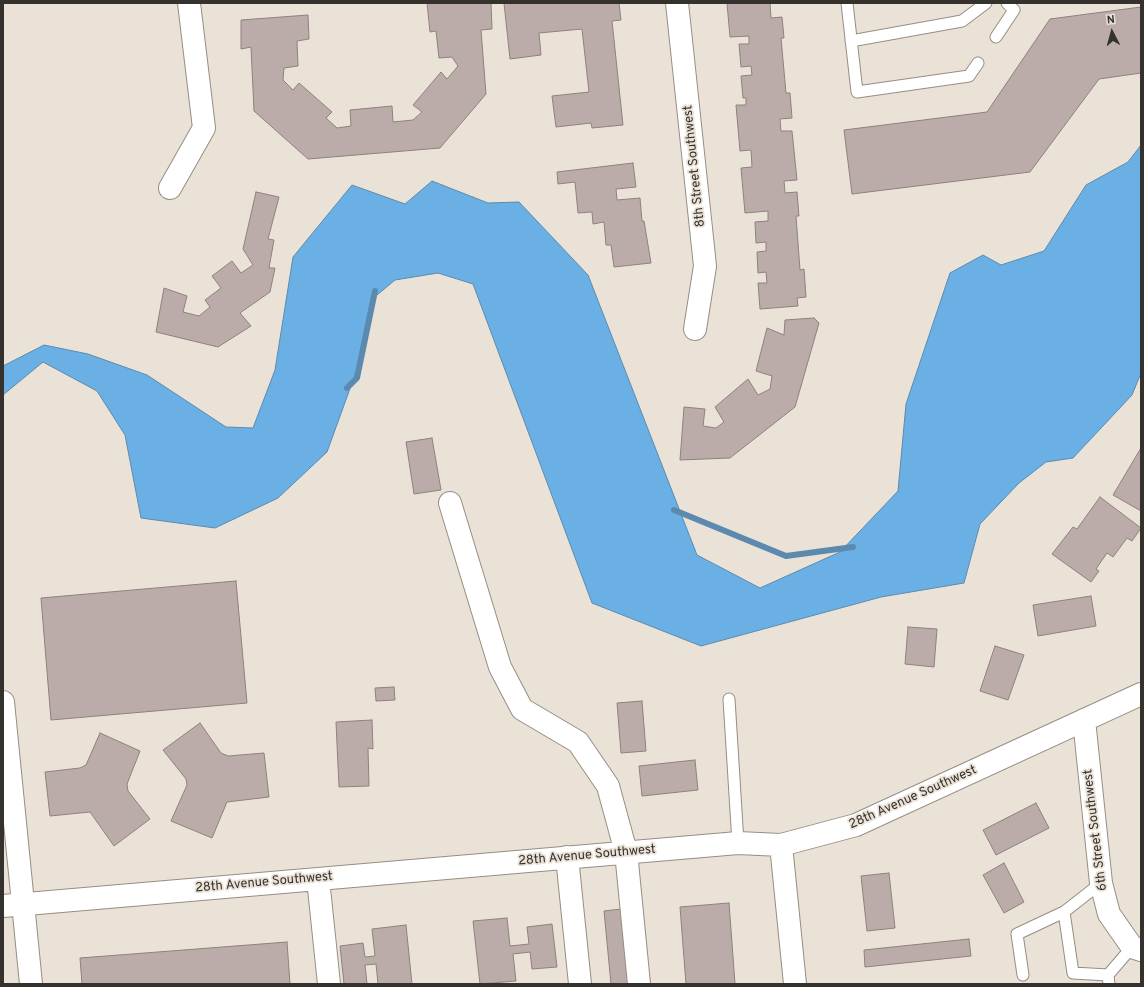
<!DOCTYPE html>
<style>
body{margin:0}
#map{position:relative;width:1144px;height:987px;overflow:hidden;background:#ebe2d7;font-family:Overpass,sans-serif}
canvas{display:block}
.frame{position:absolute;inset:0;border:4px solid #35322e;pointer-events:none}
.north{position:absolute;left:1092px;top:12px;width:40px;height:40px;-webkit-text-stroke:3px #ebe2d7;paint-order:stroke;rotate:354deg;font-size:11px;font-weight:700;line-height:16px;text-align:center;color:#35322e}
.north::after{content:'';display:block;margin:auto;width:14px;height:18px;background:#35322e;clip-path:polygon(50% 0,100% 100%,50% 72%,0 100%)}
</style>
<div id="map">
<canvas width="1144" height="987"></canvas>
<div class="frame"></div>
<div class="north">N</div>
</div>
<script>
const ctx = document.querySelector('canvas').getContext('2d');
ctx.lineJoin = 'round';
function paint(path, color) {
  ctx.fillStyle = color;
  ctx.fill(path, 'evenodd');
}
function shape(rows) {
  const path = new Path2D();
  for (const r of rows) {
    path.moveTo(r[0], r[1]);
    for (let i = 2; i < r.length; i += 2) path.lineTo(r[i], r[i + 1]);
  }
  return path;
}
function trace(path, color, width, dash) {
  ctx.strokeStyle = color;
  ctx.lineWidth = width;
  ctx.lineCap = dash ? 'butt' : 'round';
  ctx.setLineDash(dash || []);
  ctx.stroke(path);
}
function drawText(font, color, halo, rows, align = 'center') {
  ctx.font = font + ' Overpass,sans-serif';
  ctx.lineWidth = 3.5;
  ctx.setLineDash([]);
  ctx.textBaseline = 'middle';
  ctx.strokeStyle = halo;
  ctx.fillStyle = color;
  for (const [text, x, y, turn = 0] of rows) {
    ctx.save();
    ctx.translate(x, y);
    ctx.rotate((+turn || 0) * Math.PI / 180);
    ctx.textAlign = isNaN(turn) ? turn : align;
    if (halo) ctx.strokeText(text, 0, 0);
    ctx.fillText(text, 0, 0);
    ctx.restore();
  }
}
const water = shape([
 [1141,145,1141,373,1132,395,1073,458,1046,462,1019,483,980,524,964,583,881,597,701,646,592,603,473,284,438,273,395,280,371,300,356,372,327,452,278,498,215,528,141,518,125,435,97,391,43,362,3,395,3,366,44,345,88,354,147,375,226,427,253,428,275,370,293,257,352,185,405,204,432,181,488,203,519,202,588,275,697,555,760,588,840,552,898,491,906,404,950,273,983,255,1001,265,1044,251,1086,185,1128,162,1141,145]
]);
paint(water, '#6bb0e5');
trace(water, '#5b8aae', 1);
trace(shape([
 [347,388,357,378,375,291],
 [674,510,786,556,853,547]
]), '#5b8aae', 6);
const building = shape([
 [427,3,491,3,492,29,481,30,486,94,440,148,308,159,254,111,251,47,241,49,241,20,308,15,309,39,297,41,298,66,284,68,283,80,293,90,299,83,332,112,326,118,337,128,351,126,350,110,392,106,393,122,413,120,422,112,413,105,441,72,447,79,458,66,452,57,439,58,436,31,430,32,427,3],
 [504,3,619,3,621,20,612,21,623,125,592,128,591,123,556,127,552,96,589,92,582,29,539,33,541,55,510,59,504,3],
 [727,3,770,3,771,18,782,17,784,38,781,38,786,93,790,93,792,118,780,119,781,131,792,131,797,180,784,181,785,193,797,192,799,216,796,216,800,270,804,269,806,297,797,298,798,306,760,309,758,283,767,283,766,272,758,273,757,252,766,251,766,242,756,243,755,222,768,221,768,211,745,213,741,168,752,167,751,150,740,151,736,105,746,105,746,98,743,98,741,76,752,75,751,66,741,67,739,44,749,44,749,36,730,37,727,3],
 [1141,7,1141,73,1099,79,1030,172,852,194,844,130,987,112,1050,19,1141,7],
 [633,163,636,187,616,189,617,200,640,198,642,221,644,221,651,263,614,267,611,245,606,245,604,222,593,224,592,212,578,213,575,182,558,184,557,172,633,163],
 [256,192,279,197,268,239,274,240,269,268,275,268,270,292,240,313,251,326,218,347,156,332,164,288,187,296,183,312,199,316,210,307,205,300,221,288,212,276,232,261,241,273,253,265,243,249,256,192],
 [814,318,819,323,795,407,730,458,680,460,684,407,705,409,703,426,716,428,724,422,715,407,748,379,758,395,770,389,772,376,756,371,767,328,784,335,785,320,814,318],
 [432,438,441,490,414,494,406,442,432,438],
 [1141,448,1141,511,1113,495,1141,448],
 [1100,497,1141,528,1132,541,1127,538,1113,557,1107,553,1096,569,1099,571,1091,582,1052,554,1073,527,1077,529,1100,497],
 [236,581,247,703,51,720,41,598,236,581],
 [1091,596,1096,626,1038,636,1033,605,1091,596],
 [908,627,937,629,934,667,905,664,908,627],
 [995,646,1024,655,1008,700,980,691,995,646],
 [394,687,395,700,376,701,375,688,394,687],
 [642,701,646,751,621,753,617,703,642,701],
 [372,720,373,749,368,748,369,786,339,787,336,722,372,720],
 [200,723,221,753,228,756,264,753,269,797,227,802,212,838,171,821,187,785,186,779,163,750,200,723],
 [100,733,140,751,127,784,128,791,150,819,114,846,90,812,50,816,45,772,80,768,86,765,100,733],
 [695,760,698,790,642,796,639,766,695,760],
 [1036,803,1049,828,996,855,983,830,1036,803],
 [1004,863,1024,902,1004,913,983,875,1004,863],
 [889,873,895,928,867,931,861,876,889,873],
 [729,903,735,984,686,984,680,907,729,903],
 [621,909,628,984,611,984,604,911,621,909],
 [507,918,510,946,529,944,527,927,552,924,557,967,532,969,530,952,513,954,516,981,480,984,473,921,507,918],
 [406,925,412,984,378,984,376,964,365,965,367,984,344,984,340,946,363,943,365,957,375,956,372,929,406,925],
 [969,939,971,956,865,967,864,950,969,939],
 [287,942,290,984,82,984,80,958,287,942]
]);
paint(building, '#bbaca9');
trace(building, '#8e817d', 1);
const lane = shape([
 [847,3,857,92,969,76,978,63],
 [996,37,1014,10,1007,3],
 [851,41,962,21,986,3],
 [729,699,738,843],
 [1101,883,1064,912,1073,973,1108,975],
 [1023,975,1017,934,1064,912],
 [1109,984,1108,975,1132,947]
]);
const street = shape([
 [677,3,705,266,695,329],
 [170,188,204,128,189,3],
 [450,503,500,667,522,709,578,742,608,786,626,852,639,984],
 [3,702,31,984],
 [1084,720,1101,883,1109,914,1132,947,1141,950],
 [781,845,795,984],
 [567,857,580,984],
 [318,879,329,984],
 [3,906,738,843,781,845,856,825,1141,694]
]);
trace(lane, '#968e84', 13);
trace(street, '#968e84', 24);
trace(lane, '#fff', 11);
trace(street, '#fff', 22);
drawText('13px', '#35322e', '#ebe2d7', [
 ["8th Street Southwest",695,166,-96],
 ["28th Avenue Southwest",913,798,-24],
 ["6th Street Southwest",1096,830,-97],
 ["28th Avenue Southwest",587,856,-5],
 ["28th Avenue Southwest",264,883,-5]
]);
</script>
